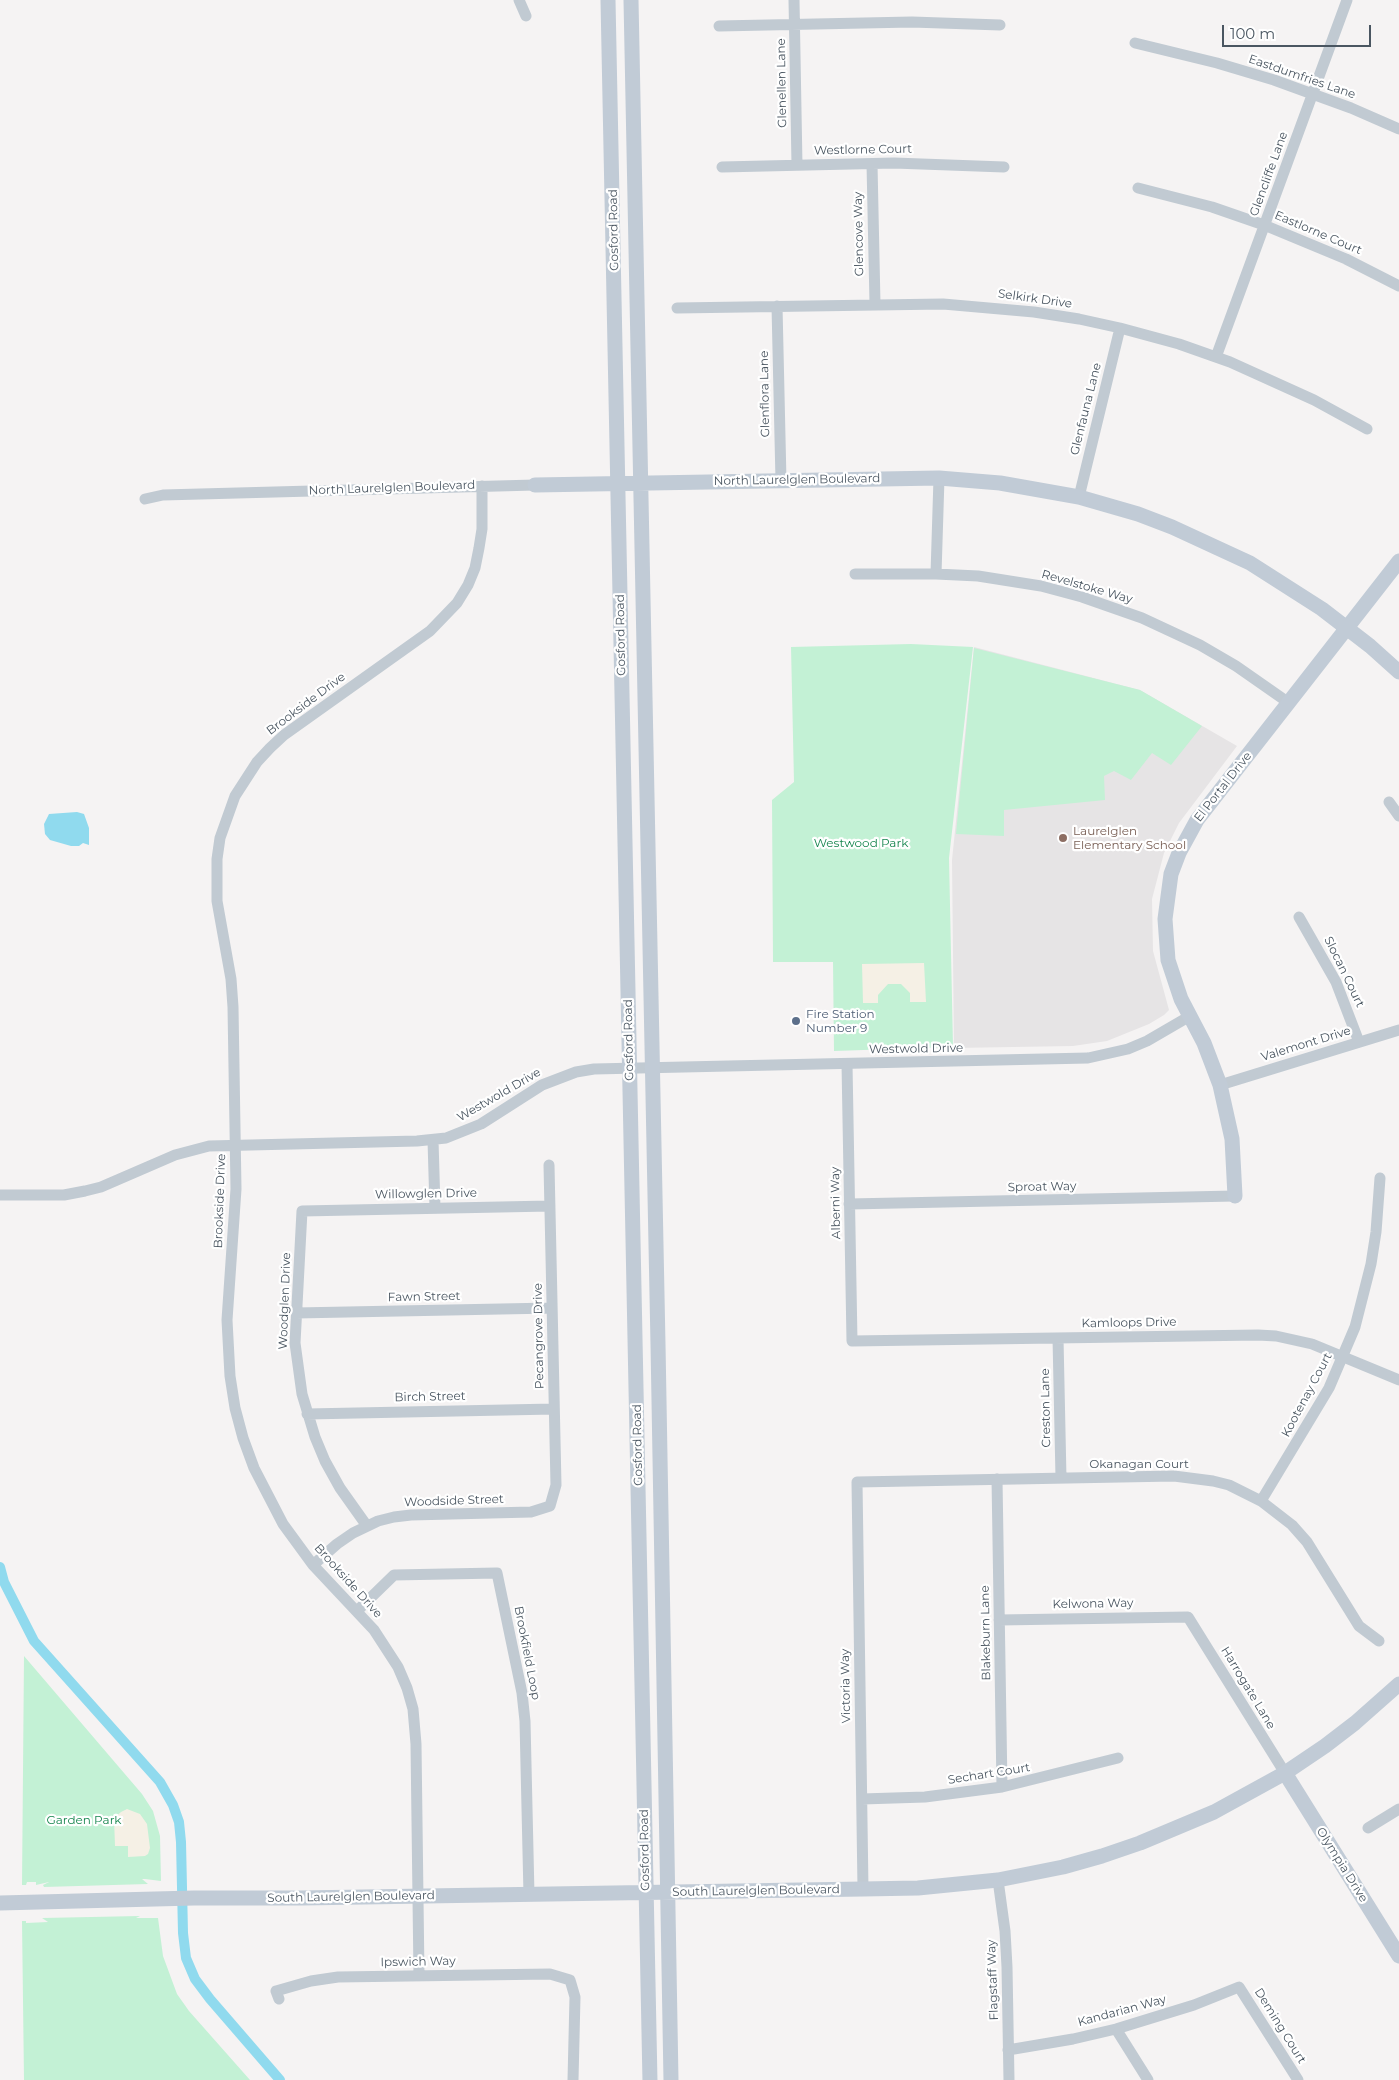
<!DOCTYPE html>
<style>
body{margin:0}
#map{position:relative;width:1399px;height:2080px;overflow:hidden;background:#f5f3f3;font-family:Montserrat,sans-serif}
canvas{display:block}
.scale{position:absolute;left:1222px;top:25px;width:149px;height:22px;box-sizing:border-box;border:2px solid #4a5661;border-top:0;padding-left:6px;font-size:15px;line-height:18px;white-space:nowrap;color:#4a5661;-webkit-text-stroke:4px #fff;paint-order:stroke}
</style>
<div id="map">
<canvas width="1399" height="2080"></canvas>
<div class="scale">100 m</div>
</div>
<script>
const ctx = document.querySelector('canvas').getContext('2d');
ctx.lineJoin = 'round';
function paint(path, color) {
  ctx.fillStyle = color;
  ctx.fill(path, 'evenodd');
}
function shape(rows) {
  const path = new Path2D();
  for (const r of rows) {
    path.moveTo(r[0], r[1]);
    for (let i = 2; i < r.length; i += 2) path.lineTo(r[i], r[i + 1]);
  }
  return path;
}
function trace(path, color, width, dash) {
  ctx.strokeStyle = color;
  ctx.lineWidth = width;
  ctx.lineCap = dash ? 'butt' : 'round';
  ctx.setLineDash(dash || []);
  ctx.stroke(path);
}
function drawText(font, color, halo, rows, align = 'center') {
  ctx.font = font + ' Montserrat,sans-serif';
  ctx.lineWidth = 4.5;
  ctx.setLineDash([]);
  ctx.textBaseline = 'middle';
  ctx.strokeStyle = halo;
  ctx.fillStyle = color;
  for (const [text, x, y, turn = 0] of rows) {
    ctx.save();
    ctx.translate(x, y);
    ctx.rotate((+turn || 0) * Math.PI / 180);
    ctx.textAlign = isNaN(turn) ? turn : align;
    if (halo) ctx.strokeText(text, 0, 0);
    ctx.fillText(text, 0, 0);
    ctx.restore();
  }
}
paint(shape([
 [974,647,1140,690,1237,746,1179,823,1164,853,1152,899,1153,951,1169,1010,1164,1015,1149,1024,1107,1041,1073,1046,954,1048,952,860]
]), '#e6e4e5');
paint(shape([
 [911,644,973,647,949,858,953,1047,834,1051,833,962,773,962,772,800,794,782,791,647],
 [974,648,1140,690,1202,726,1171,765,1152,753,1131,780,1114,771,1104,776,1105,800,1004,810,1004,836,956,834],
 [24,1656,142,1794,153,1811,160,1836,161,1881,145,1879,142,1879,148,1884,44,1887,43,1885,49,1882,36,1885,36,1882,27,1882,26,1885,22,1885],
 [140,1916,136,1918,158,1918,163,1956,177,1994,189,2011,250,2080,24,2080,22,1921,26,1921,26,1923,48,1922,42,1918]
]), '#c3f1d5');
paint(shape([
 [924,963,926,1002,910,1002,910,993,901,984,888,984,878,995,878,1003,863,1003,862,964],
 [127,1809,140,1814,147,1824,150,1848,148,1854,145,1856,128,1857,128,1846,115,1846,114,1818,121,1812]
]), '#f5f0e5');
paint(shape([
 [77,812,84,814,89,828,89,845,83,843,79,846,71,846,50,840,45,834,44,824,49,814]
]), '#90daee');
trace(shape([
 [0,1567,4,1582,34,1641,160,1782,173,1805,179,1822,181,1842,183,1933,186,1958,195,1979,210,1999,280,2080]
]), '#90daee', 10);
trace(shape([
 [519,0,526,16],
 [794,0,797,165],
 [719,26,912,22,1000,25],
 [1135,43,1217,63,1274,80,1351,108,1399,129],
 [872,164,875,304],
 [722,167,894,163,1004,167],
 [1138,188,1212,207,1264,225,1346,259,1399,286],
 [777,306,781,481],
 [677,308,943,304,1034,312,1079,319,1120,328,1179,344,1230,362,1314,400,1367,429],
 [1216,357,1347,0],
 [1079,497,1120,328],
 [145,499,163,495,535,485],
 [855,574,936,574,978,576,1041,586,1082,597,1142,618,1200,645,1236,666,1289,703],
 [936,574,939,478],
 [1389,802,1399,816],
 [1299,917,1336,982,1359,1042],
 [847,1064,852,1341,1258,1335,1276,1336,1312,1344,1399,1380],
 [1220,1085,1399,1030],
 [433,1140,435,1208],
 [0,1195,64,1195,85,1191,101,1187,175,1155,209,1146,417,1141,446,1138,481,1124,542,1085,576,1072,594,1069,1088,1058,1128,1049,1147,1041,1190,1016],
 [849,1204,1235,1196],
 [296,1313,552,1308],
 [1058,1338,1061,1478],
 [307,1414,554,1409],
 [997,1479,1002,1787],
 [1261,1501,1329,1388,1355,1327,1371,1264,1376,1232,1380,1178],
 [367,1526,340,1488,325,1461,315,1437,302,1394,295,1343,302,1211,550,1206],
 [313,1565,337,1544,353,1533,378,1521,394,1517,411,1515,531,1512,550,1506,556,1485,549,1165],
 [357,1611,394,1575,497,1573,522,1693,525,1721,529,1895],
 [999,1620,1188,1617,1285,1773],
 [862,1799,925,1797,1002,1787,1118,1758],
 [1368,1828,1399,1809],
 [998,1880,1005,1931,1007,1967,1009,2080],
 [863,1889,857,1482,1174,1476,1213,1481,1229,1485,1261,1501,1292,1525,1307,1542,1359,1626,1379,1641],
 [419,1976,416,1744,413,1709,407,1688,398,1667,374,1630,313,1565,283,1524,254,1468,243,1438,235,1408,230,1376,227,1320,236,1189,233,1007,231,979,217,901,217,859,220,838,235,796,257,762,270,748,284,735,430,631,457,603,468,585,475,568,479,548,482,529,482,486],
 [279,1999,276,1991,311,1981,338,1977,550,1974,570,1980,575,1997,573,2080],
 [1116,2029,1148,2080],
 [1008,2050,1073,2039,1116,2029,1194,2005,1239,1987,1298,2080]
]), '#c1cad2', 11);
trace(shape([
 [608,0,650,2080],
 [631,0,658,1344,671,2080],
 [535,485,939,478,1000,483,1079,497,1138,514,1172,527,1250,563,1322,609,1370,646,1399,672],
 [1235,1196,1232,1139,1220,1085,1204,1043,1181,999,1168,960,1165,919,1171,874,1179,853,1197,820,1399,561],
 [1285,1773,1399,1956],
 [0,1903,194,1898,301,1898,863,1889,918,1888,998,1880,1063,1867,1102,1856,1140,1843,1214,1812,1285,1773,1325,1746,1355,1723,1399,1684]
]), '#c1cbd6', 15);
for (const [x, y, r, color] of [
 [1063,838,5,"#8d6e63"],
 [796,1021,5,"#5c6f8a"]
]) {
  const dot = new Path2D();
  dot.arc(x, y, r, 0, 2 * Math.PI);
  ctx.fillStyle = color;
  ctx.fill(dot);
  trace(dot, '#fff', 2);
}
drawText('12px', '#4a5661', '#fff', [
 ["Eastdumfries Lane",1302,77,19],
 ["Glenellen Lane",782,83,-91],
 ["Westlorne Court",863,150,-1],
 ["Glencliffe Lane",1269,174,-70],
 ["Gosford Road",614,230,-91],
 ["Eastlorne Court",1318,233,23],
 ["Glencove Way",859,234,-91],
 ["Selkirk Drive",1035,299,8],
 ["Glenflora Lane",765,394,-91],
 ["Glenfauna Lane",1086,409,-76],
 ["North Laurelglen Boulevard",797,480,-1],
 ["North Laurelglen Boulevard",392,488,-2],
 ["Revelstoke Way",1087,587,16],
 ["Gosford Road",621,635,-91],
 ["Brookside Drive",306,704,-37],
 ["El Portal Drive",1223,787,-52],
 ["Slocan Court",1344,972,64],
 ["Gosford Road",629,1040,-91],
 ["Valemont Drive",1306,1044,-17],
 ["Westwold Drive",916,1049,-1],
 ["Westwold Drive",499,1095,-30],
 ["Sproat Way",1042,1187,-1],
 ["Willowglen Drive",426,1194,-1],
 ["Brookside Drive",220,1201,-88],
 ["Alberni Way",836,1203,-91],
 ["Fawn Street",424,1297,-1],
 ["Woodglen Drive",285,1301,-88],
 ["Kamloops Drive",1129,1323,-1],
 ["Pecangrove Drive",539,1336,-91],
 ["Kootenay Court",1307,1395,-62],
 ["Birch Street",430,1397,-1],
 ["Creston Lane",1046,1408,-91],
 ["Gosford Road",638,1445,-91],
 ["Okanagan Court",1139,1464],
 ["Woodside Street",454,1501,-2],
 ["Brookside Drive",348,1581,48],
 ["Kelwona Way",1093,1604,-1],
 ["Blakeburn Lane",986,1633,-91],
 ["Brookfield Loop",527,1653,79],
 ["Victoria Way",846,1686,-91],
 ["Harrogate Lane",1248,1688,59],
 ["Sechart Court",989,1774,-9],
 ["Gosford Road",645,1850,-91],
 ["Olympia Drive",1342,1865,58],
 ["South Laurelglen Boulevard",756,1891,-1],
 ["South Laurelglen Boulevard",351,1897,-1],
 ["Ipswich Way",418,1962,-1],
 ["Flagstaff Way",993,1980,-92],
 ["Kandarian Way",1122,2011,-15],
 ["Deming Court",1280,2026,58]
]);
drawText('12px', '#785e54', '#fff', [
 ["Laurelglen",1073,831],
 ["Elementary School",1073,845]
], 'left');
drawText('12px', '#17864f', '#fff', [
 ["Westwood Park",861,843],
 ["Garden Park",84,1820]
]);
drawText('12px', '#4e5e75', '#fff', [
 ["Fire Station",806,1014],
 ["Number 9",806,1028]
], 'left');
</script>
